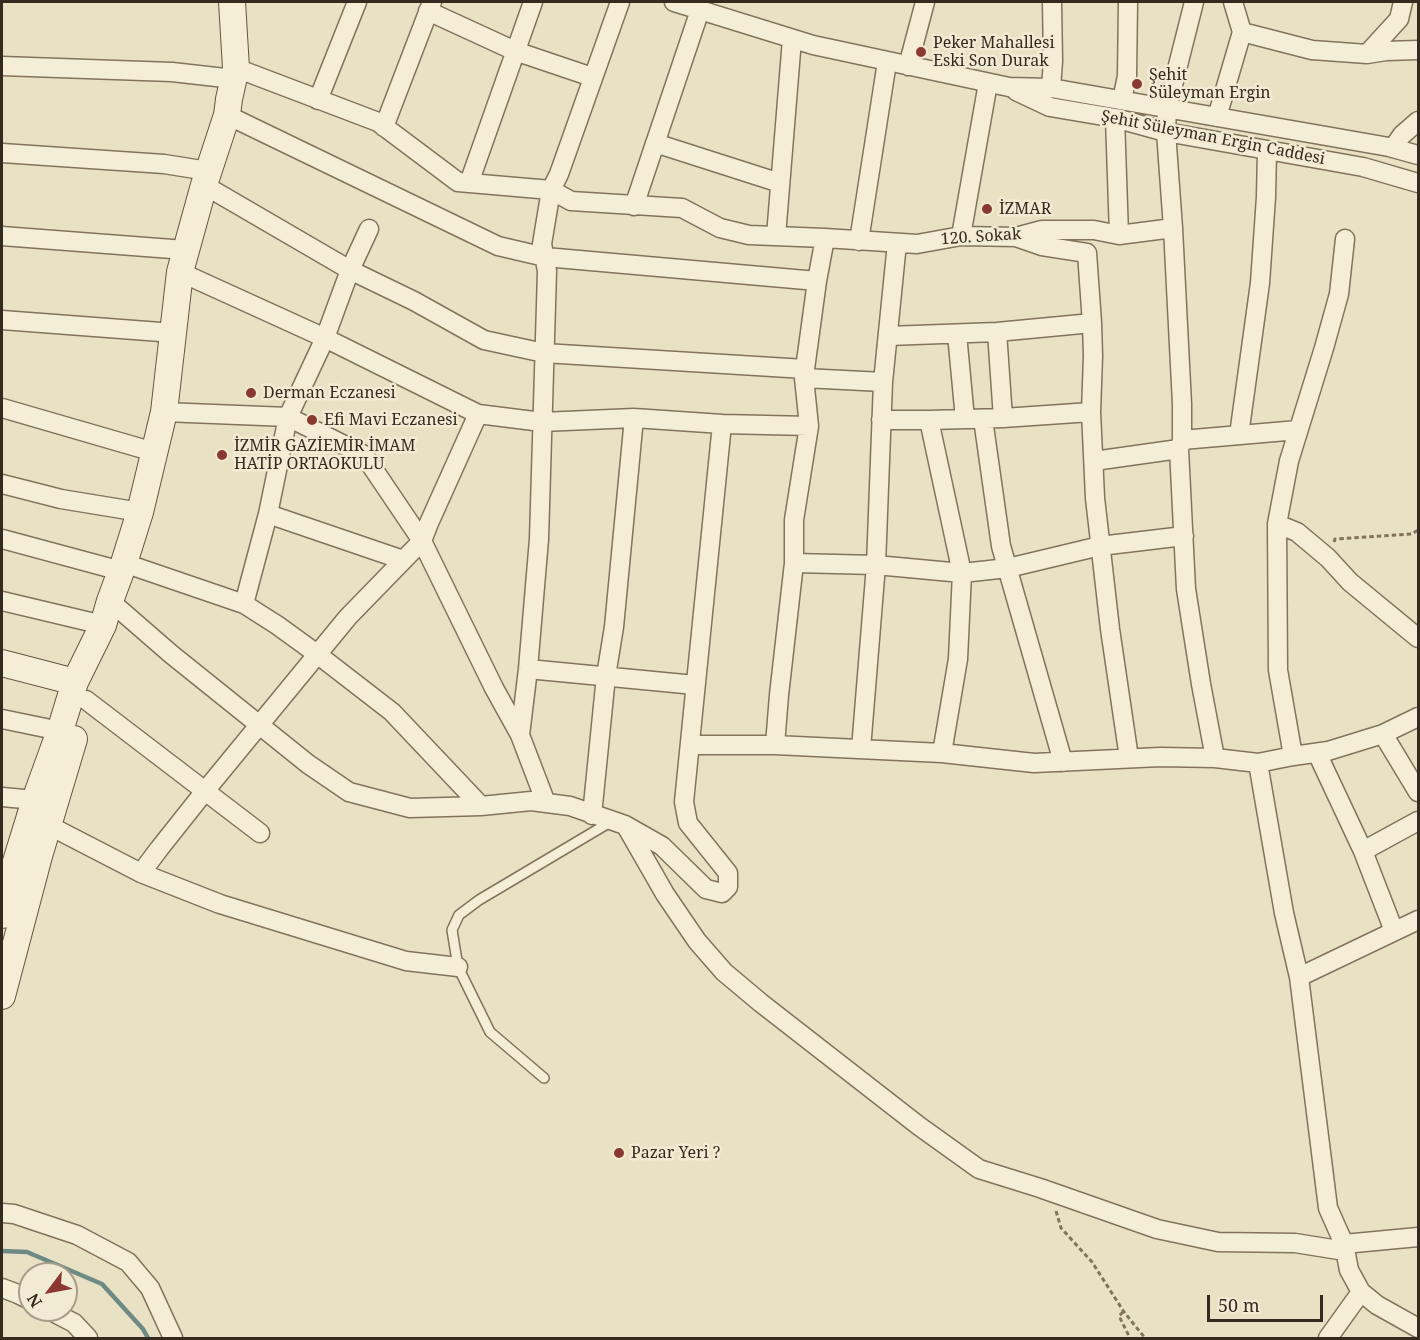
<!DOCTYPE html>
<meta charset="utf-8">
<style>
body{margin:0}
#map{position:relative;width:1420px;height:1340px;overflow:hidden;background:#e9e1c4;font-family:"Noto Serif",serif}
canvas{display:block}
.frame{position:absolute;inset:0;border:3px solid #342a1f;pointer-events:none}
.north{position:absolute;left:18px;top:1262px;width:60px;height:60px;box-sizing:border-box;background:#f2ebd3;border:2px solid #a69e8b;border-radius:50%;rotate:238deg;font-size:16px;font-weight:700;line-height:24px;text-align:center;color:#342a1f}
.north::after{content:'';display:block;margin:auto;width:21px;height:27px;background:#8b3832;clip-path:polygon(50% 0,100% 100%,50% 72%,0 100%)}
.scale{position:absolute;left:1207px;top:1295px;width:116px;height:27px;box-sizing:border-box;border:3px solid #342a1f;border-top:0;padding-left:8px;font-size:18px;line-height:21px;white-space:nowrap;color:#342a1f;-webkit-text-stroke:4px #f2ebd3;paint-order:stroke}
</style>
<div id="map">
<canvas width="1420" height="1340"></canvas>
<div class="frame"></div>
<div class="north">N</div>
<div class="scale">50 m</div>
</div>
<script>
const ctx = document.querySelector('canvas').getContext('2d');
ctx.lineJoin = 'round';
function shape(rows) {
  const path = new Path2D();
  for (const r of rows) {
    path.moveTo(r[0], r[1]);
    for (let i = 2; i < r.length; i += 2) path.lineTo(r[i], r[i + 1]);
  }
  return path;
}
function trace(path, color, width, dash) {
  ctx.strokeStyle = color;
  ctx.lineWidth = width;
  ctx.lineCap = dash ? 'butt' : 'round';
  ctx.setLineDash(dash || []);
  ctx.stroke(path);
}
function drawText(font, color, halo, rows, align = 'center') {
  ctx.font = font + ' "Noto Serif",serif';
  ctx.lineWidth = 5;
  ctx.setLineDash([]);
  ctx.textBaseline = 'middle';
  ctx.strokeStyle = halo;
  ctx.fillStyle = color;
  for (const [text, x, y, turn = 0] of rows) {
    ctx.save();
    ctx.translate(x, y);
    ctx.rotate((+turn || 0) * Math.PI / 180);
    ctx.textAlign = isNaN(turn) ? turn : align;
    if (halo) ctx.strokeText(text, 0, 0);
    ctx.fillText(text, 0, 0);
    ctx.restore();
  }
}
trace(shape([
 [2,1251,27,1252,102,1284,143,1329,148,1338]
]), '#6d8a85', 4.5);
const lane = shape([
 [544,1078,490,1032,458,967,452,930,459,915,479,900,612,821]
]);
const street = shape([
 [674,2,813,45,1009,87,1051,88,1389,147,1418,155],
 [1194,2,1167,109,1166,132,1173,228,1182,404,1182,440,1179,449,1186,589,1201,684,1215,758],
 [1233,2,1242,32,1312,50,1367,54,1386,51,1418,50],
 [428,11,515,51,592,77],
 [1367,54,1399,19,1403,2],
 [2,66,172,72,234,79],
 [908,66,925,2],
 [236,68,378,122,458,182,551,190,571,201,682,208,720,228,749,235,825,238,917,244,961,236,1016,237,1042,230,1094,230,1119,235,1173,228],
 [1051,88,1053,61,1052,2],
 [1016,91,1050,107,1115,118,1166,132,1363,167,1418,183],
 [318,100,357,2],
 [1122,100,1127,76,1128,2],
 [227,115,498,246,545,257,817,281],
 [1217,117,1242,32],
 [1115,118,1119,235],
 [384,127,432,2],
 [655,143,780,183],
 [1393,148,1402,135,1418,121],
 [2,153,164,164,208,171],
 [469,183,533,2],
 [204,185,350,270,414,301,484,340,544,353,805,369],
 [634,206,700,10],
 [2,236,185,250],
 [776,236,792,39],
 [961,236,988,83],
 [1016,237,1042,246,1087,253,1092,323,1093,356,1091,412,1095,498,1110,629,1129,758],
 [859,241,887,62],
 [180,272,325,338,478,414,542,422,634,418,722,424,809,426],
 [2,320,174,333],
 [997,332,1003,418],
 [957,334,965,419],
 [888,336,997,332,1092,323],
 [804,378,883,382],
 [2,408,154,452],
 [164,412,288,417,364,455,422,541,494,688,520,735,546,803],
 [983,419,1001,546,1063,762],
 [881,420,929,420,962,573,958,659,942,753],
 [929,420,1003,418,1091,412],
 [1239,435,1260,283,1266,197,1267,151],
 [1182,440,1298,430],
 [1094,461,1179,449],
 [2,484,61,499,140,512],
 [268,514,403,560],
 [1277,524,1297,532,1328,558,1350,582,1418,638],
 [2,539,121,571],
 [124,563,244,604,277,625,317,654,392,712,481,806],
 [794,563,876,565,962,573,1008,568,1100,546,1184,536],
 [2,601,103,625],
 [110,601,171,654,308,764,349,792,410,808,481,806,531,801,570,806,625,825,662,846,706,889,722,893,728,887,728,873,688,823,684,802,722,424],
 [244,604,268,514,288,417,325,338,350,270,369,229],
 [528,669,695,685],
 [86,700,260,833],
 [2,719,60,731],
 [1383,734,1418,792],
 [520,735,528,669,539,539,547,271,542,244,551,190,559,174,620,2],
 [690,745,775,745,942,753,1034,763,1160,757,1215,758,1258,763,1293,756,1328,751,1383,734,1418,717],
 [775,745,779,695,794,563,794,520,809,426,804,378,805,369,817,281,825,238],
 [861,749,876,565,883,382,897,243],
 [1317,753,1363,851,1394,931],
 [1293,756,1278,670,1277,524,1289,461,1324,348,1339,294,1345,239],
 [1258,763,1284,913,1299,977,1328,1208,1344,1244,1349,1270,1361,1292,1328,1338],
 [2,797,35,800],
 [592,815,606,676,614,627,634,418],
 [48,825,141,873,220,904,406,961,458,967],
 [626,826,665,894,697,941,724,972,761,1003,919,1126,979,1169,1040,1188,1157,1229,1218,1242,1295,1243,1345,1251],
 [1363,851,1418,821],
 [141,873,159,849,205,791,348,617,422,541,429,523,478,414],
 [1299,977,1418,920],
 [2,1213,14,1214,77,1235,128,1262,150,1288,173,1338],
 [1344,1244,1418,1237],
 [2,1288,18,1294,30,1300],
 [1361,1292,1377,1305,1418,1328],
 [49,1310,74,1323,88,1338]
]);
const secondary = shape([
 [2,663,75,682],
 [2,915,6,894,35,800,60,731,75,682,103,625,110,601,124,563,140,512,164,412,180,272,204,185,227,115,229,99,236,68,232,2],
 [2,996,39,856,74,739]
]);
trace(lane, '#82735c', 12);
trace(street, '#82735c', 21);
trace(secondary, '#645440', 28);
trace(shape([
 [1334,542,1335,539,1412,534,1418,530],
 [1056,1211,1061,1228,1092,1262,1124,1312,1145,1338],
 [1123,1312,1119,1316,1130,1338]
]), '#82735c', 3, [4.5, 3]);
trace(lane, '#f5eed7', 9);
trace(street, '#f5eed7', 18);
trace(secondary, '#f5eed7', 26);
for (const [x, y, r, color] of [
 [921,52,6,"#8b3832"],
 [1137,84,6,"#8b3832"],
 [987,209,6,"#8b3832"],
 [251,393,6,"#8b3832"],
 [312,420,6,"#8b3832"],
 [222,455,6,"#8b3832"],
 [619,1153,6,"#8b3832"]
]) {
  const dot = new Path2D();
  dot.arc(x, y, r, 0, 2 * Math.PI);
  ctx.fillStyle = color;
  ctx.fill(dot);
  trace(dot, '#f2ebd3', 2);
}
drawText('16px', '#342a1f', '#f2ebd3', [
 ["Peker Mahallesi",933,43],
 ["Eski Son Durak",933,61],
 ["Şehit",1149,75],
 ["Süleyman Ergin",1149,93],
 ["İZMAR",999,209],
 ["Derman Eczanesi",263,393],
 ["Efi Mavi Eczanesi",324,420],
 ["İZMİR GAZİEMİR İMAM",234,446],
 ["HATİP ORTAOKULU",234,464],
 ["Pazar Yeri ?",631,1153]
], 'left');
drawText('16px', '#342a1f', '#f2ebd3', [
 ["Şehit Süleyman Ergin Caddesi",1213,138,11],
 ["120. Sokak",981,237,-4]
]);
</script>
